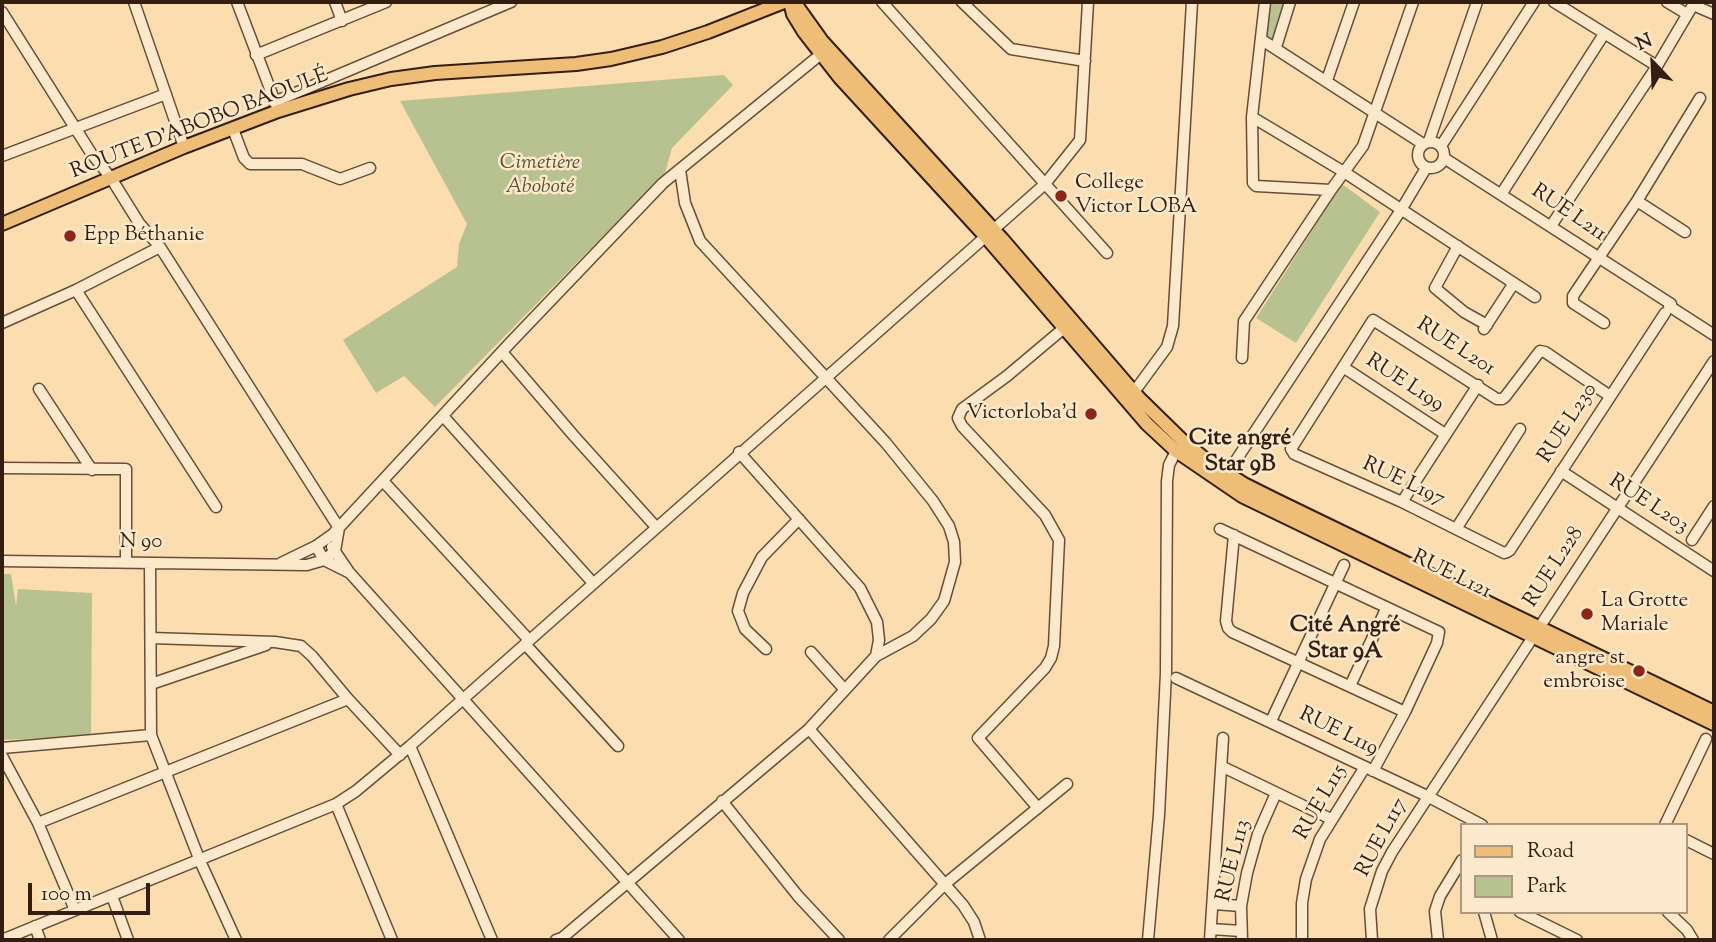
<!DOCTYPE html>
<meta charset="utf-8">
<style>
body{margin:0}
#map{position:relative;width:1716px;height:942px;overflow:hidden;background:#fbddb0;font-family:"Sorts Mill Goudy",serif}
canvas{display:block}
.frame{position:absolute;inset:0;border:4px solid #341e11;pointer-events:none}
.legend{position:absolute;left:1460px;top:823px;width:228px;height:91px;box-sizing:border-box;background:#fce9cc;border:2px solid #ac9881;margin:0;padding:9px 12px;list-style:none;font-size:21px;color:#341e11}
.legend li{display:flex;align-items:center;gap:14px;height:35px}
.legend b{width:35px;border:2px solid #ac9881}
.north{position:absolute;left:1618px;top:28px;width:70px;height:70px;-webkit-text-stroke:5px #fce9cc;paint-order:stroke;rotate:337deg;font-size:19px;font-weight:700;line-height:28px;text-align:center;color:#341e11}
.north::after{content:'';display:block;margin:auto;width:24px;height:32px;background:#341e11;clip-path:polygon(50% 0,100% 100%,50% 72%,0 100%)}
.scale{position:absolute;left:28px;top:883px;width:122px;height:32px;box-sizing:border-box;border:4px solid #341e11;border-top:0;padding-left:9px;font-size:21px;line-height:24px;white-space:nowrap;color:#341e11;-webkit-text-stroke:5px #fce9cc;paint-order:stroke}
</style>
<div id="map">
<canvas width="1716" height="942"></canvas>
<div class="frame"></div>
<ul class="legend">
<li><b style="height:9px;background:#eebe78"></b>Road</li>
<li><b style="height:19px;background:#b8c290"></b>Park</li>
</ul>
<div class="north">N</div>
<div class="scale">100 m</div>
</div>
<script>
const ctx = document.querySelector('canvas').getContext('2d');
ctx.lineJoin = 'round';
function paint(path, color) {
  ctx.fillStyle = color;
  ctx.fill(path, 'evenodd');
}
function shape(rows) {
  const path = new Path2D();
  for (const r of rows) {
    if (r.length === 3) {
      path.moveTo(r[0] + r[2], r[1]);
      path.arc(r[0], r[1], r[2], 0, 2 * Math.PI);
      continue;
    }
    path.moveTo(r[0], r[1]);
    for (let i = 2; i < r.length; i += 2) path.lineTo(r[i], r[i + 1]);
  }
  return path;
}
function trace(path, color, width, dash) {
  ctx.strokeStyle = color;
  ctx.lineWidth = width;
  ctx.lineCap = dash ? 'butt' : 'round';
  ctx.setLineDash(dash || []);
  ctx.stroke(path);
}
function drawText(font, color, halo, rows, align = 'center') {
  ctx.font = font + ' "Sorts Mill Goudy",serif';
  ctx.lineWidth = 5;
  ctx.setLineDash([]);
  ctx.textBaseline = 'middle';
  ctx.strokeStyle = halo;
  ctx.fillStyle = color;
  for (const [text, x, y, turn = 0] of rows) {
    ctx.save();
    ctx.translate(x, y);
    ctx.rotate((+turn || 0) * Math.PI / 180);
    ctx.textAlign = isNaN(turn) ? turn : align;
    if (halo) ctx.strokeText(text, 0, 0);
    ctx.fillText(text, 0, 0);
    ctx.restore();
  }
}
paint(shape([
 [1267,2,1285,2,1275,43,1265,37],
 [724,75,733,85,672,148,665,173,435,407,404,376,376,393,343,340,457,267,459,244,467,224,400,101],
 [1342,184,1380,212,1296,343,1256,318],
 [2,574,11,574,16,606,18,589,92,593,91,736,2,740]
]), '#b8c290');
const minor = shape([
 [134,2,184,147],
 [237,2,277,107],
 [335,2,342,21],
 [882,2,1107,253],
 [962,2,1011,49,1085,61],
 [1265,2,1252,117,1253,183,1256,186,1331,190],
 [1554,2,1657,66],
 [1667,2,1687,14],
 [2,12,91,153,111,178,139,223,160,247,339,528,335,551],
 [1262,40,1423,144],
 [1276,47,1290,2],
 [256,55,386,2],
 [1327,80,1354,2],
 [274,102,511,2],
 [1252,117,1344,172,1535,297],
 [233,129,244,158,250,164,302,164,340,179,370,168],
 [1429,141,1477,2],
 [1431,155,13],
 [1441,146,1534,2],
 [2,156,166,94],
 [1444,158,1671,304],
 [680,170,685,203,700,241,886,443,933,501,949,526,954,542,955,562,944,601,931,619,913,636,876,656],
 [1502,193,1604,34],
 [1637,201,1685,232],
 [1551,226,1657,66,1693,5,1714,14],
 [1458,246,1435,288,1464,312,1487,325],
 [76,290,216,507],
 [1669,306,1714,335],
 [2,323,76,290,160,247],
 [1604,323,1573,303,1573,296,1637,201,1700,98],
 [1484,329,1514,283],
 [502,352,574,436,656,527],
 [1242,358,1244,321,1331,190,1363,146,1413,2],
 [1343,367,1445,434],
 [39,389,92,470],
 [1134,392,1167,347,1173,326,1192,2],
 [1610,396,1545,352,1540,351,1505,397,1502,399,1497,399,1373,320,1291,449,1294,454,1402,502,1504,553,1507,552,1510,550,1665,313],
 [443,416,593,583],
 [2,468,126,469,126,563],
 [1561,471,1714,571],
 [1227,474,1401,210,1426,168],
 [383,481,529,640],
 [1402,502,1478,385],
 [1220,529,1439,632,1437,643,1405,712,1373,771],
 [1456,529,1520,429],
 [1234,535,1226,621,1228,628,1232,632,1405,712],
 [1692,540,1714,506],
 [316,546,324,560,348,572],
 [332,547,349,572,679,940],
 [2,561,307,565,324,560,335,551],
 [150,563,151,735,200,861,236,940],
 [281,563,316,546,333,534,510,343,663,183,826,50],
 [151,638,275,642,301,646,312,656,348,699,400,755],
 [525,644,618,746],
 [766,649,745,629,738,611,743,593,762,557,799,519],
 [811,652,845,690],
 [1176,678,1427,796,1482,825],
 [151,684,266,645],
 [1350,686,1386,609],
 [1271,721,1344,565],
 [809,729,963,905,974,922,980,940],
 [410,746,492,940],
 [2,748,151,735],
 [2,756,38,823,75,910],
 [1223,767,1331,819],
 [722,801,798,896,839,940],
 [336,804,392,940],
 [1038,808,978,738,1045,668,1051,658,1054,646,1059,540,1045,515,962,426,958,418,962,409,1007,376,1064,328],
 [38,823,348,699],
 [1665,825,1706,739],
 [1686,840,1714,854],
 [112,896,128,940],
 [1214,904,1241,906],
 [1484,912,1492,940],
 [1520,912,1577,940],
 [1668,912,1687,930,1693,940],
 [35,926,40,940],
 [1211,929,1241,931],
 [2,940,336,804,356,791,410,746,1045,184,1080,140,1088,2],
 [556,940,562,938,809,729,876,656,879,640,877,622,860,588,739,452],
 [889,940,945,884,1067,784],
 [1148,940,1159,815,1166,673,1167,481,1169,465,1176,451],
 [1210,940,1223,738],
 [1242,940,1241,906,1247,873,1258,834,1276,793],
 [1302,940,1302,903,1306,879,1320,839,1365,767],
 [1372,940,1370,909,1382,871,1392,852,1714,361],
 [1438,940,1435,911,1440,896,1462,860]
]);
const major = shape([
 [790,2,793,14,804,32,840,78,986,237,1147,424,1176,451,1242,496,1714,724],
 [797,6,822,41,1003,240,1139,398,1183,441,1205,459,1244,484,1276,500,1714,712],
 [2,224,184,147,278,111,349,89,391,79,435,73,576,64,611,59,662,47,708,32,784,2]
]);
trace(minor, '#664e39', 13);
trace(major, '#341e11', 16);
trace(minor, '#fce9cc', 10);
trace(major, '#eebe78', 12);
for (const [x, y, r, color] of [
 [1061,196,7,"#8f2418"],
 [70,236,7,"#8f2418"],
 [1091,414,7,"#8f2418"],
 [1587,614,7,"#8f2418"],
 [1639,671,7,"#8f2418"]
]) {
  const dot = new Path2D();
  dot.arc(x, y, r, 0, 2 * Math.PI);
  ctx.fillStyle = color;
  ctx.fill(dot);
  trace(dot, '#fce9cc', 2.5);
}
drawText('21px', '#341e11', '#fce9cc', [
 ["ROUTE D'ABOBO BAOULÉ",200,125,-21],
 ["RUE L211",1568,214,34],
 ["RUE L201",1455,348,33],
 ["RUE L199",1404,384,33],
 ["RUE L230",1569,424,-57],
 ["RUE L197",1403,483,25],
 ["RUE L203",1648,505,33],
 ["N 90",141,543],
 ["RUE L228",1555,568,-57],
 ["RUE L121",1451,576,26],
 ["RUE L119",1338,733,26],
 ["RUE L115",1322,803,-60],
 ["RUE L117",1383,838,-62],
 ["RUE L113",1235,861,-76]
]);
drawText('italic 21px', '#5c4f37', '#fce9cc', [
 ["Cimetière",540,164],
 ["Aboboté",540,188]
]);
drawText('21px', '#341e11', '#fce9cc', [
 ["College",1075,184],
 ["Victor LOBA",1075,208],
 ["Epp Béthanie",84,236],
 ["Victorloba'd",1077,414,"right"],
 ["La Grotte",1601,602],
 ["Mariale",1601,626],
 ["angre st",1625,659,"right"],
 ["embroise",1625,683,"right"]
], 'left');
drawText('bold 23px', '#341e11', '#fce9cc', [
 ["Cite angré",1240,440],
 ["Star 9B",1240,466],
 ["Cité Angré",1345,627],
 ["Star 9A",1345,653]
]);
</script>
